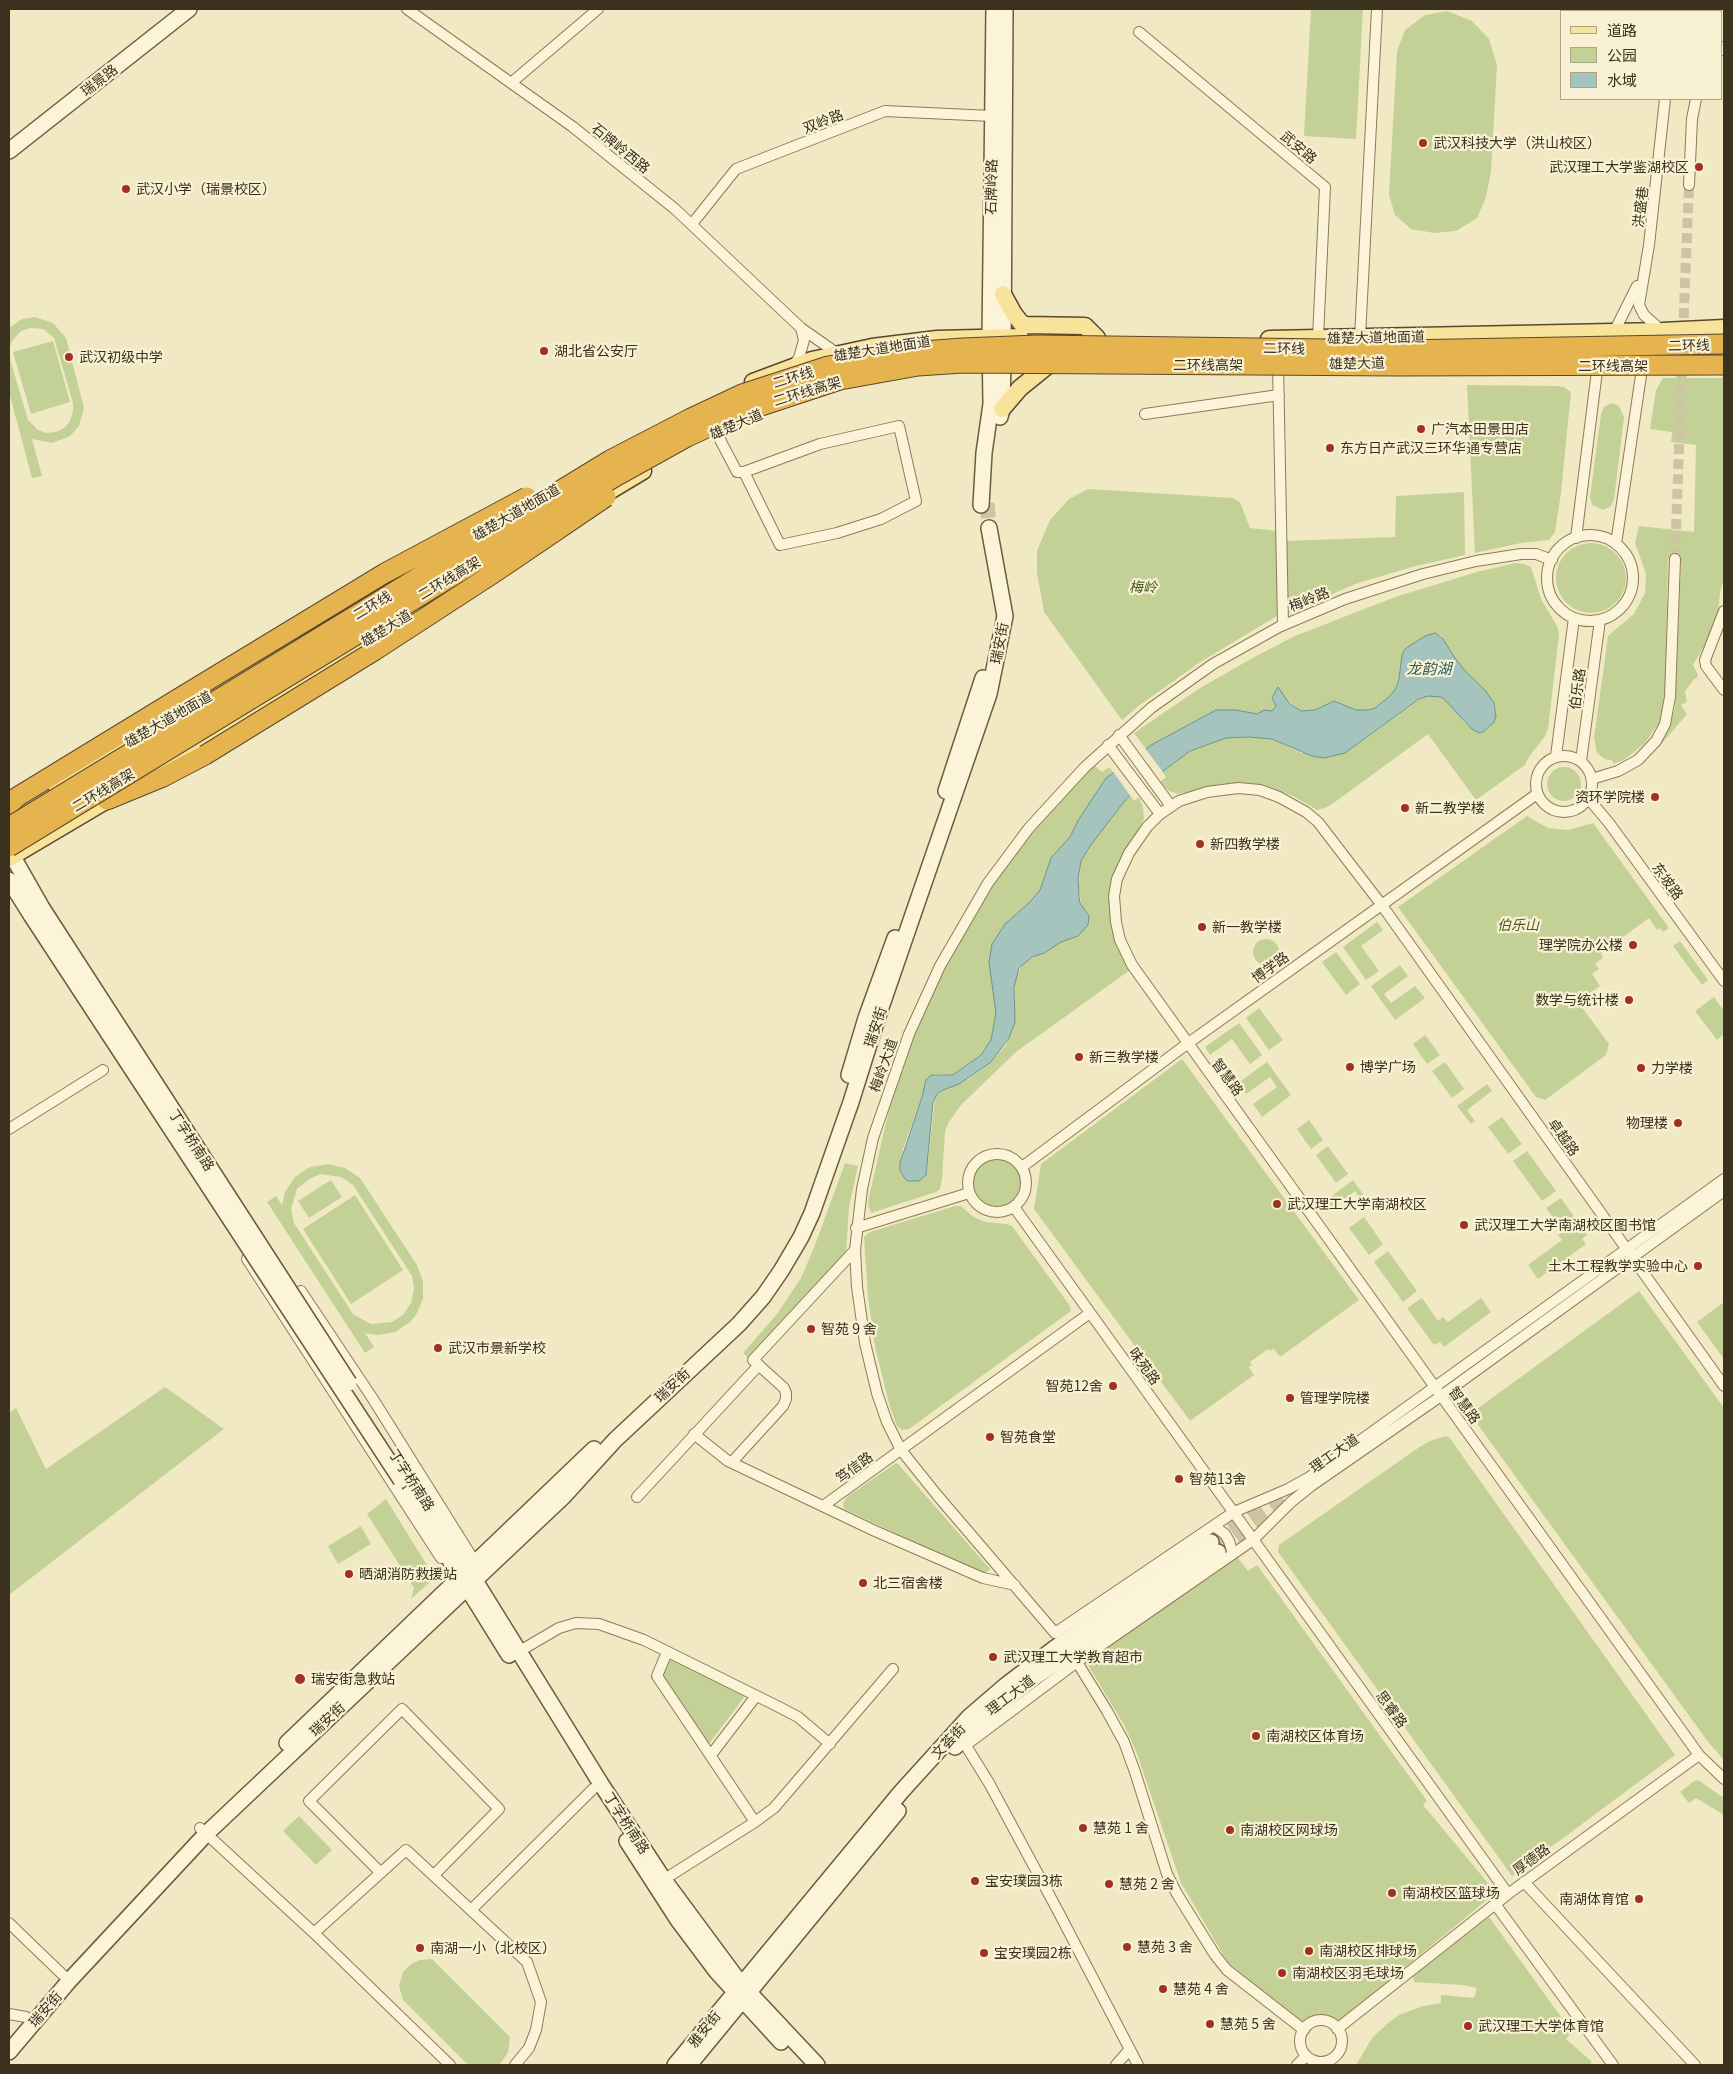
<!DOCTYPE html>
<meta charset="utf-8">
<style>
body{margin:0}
#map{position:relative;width:1733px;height:2074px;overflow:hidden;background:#f1e9c4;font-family:Georgia,"Noto Sans SC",serif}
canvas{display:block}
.frame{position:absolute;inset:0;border:10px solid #3c301e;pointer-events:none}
.legend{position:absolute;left:1560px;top:10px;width:162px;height:90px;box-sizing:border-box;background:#f8f1d4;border:1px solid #ada48b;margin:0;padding:6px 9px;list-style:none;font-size:15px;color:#3c301e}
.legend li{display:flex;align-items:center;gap:10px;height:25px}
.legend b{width:25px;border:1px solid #ada48b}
</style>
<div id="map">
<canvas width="1733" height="2074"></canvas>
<div class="frame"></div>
<ul class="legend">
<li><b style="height:6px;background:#f7e399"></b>道路</li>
<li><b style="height:14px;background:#c4d196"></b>公园</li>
<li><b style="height:14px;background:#a6c4be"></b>水域</li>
</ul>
</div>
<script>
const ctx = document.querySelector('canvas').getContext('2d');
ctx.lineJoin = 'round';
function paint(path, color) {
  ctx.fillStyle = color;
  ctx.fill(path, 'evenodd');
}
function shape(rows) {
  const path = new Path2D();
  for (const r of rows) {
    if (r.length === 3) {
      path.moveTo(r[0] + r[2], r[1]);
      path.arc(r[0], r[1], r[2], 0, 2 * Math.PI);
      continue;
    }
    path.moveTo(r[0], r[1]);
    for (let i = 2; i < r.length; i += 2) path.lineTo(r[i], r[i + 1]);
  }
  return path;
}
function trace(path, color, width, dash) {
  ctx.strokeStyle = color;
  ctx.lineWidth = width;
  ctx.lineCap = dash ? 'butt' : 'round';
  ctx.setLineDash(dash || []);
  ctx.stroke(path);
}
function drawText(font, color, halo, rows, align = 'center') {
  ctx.font = font + ' Georgia,"Noto Sans SC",serif';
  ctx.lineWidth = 4.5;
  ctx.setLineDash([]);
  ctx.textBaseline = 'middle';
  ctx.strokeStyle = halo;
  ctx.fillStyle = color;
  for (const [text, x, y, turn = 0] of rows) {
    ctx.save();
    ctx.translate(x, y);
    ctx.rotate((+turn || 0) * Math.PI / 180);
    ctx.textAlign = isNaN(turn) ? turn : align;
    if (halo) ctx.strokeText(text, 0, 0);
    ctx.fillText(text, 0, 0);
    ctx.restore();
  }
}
paint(shape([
 [1311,9,1363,9,1356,139,1304,136],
 [1447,11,1472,21,1489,39,1497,65,1491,172,1486,197,1477,218,1456,231,1434,233,1411,229,1395,215,1389,195,1397,51,1405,30,1425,15],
 [35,317,53,323,66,338,84,408,79,426,70,436,52,443,32,439,42,476,32,478,9,392,9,328,22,319],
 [30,328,43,329,54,338,73,403,73,412,70,421,64,428,56,432,46,433,38,430,28,420,10,359,9,349,12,341,21,331],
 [53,341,70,402,31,414,13,352],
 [1663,378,1724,378,1724,578,1720,592,1718,614,1714,629,1693,665,1698,675,1697,678,1694,679,1685,691,1687,702,1681,705,1687,714,1658,748,1668,731,1675,707,1681,560,1668,559,1665,692,1663,712,1659,723,1645,743,1624,760,1613,764,1613,761,1605,759,1597,753,1594,738,1608,636,1634,614,1645,593,1646,574,1635,543,1639,526,1694,532,1696,445,1671,442,1672,432,1650,429,1656,390],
 [1467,385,1558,386,1564,387,1571,392,1561,493,1555,532,1549,540,1521,543,1475,553],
 [1612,403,1619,406,1624,417,1614,500,1610,507,1603,510,1592,505,1590,497,1601,414,1604,407],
 [1088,489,1233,498,1240,502,1250,528,1278,531,1277,616,1202,661,1141,704,1122,720,1044,612,1037,573,1037,551,1050,520,1069,499],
 [1464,492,1465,555,1412,567,1358,583,1286,614,1284,541,1395,537,1396,496],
 [1591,578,35],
 [1516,563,1525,564,1531,567,1541,599,1558,628,1559,635,1548,729,1545,736,1528,758,1525,765,1476,800,1428,734,1335,802,1327,807,1317,810,1293,796,1262,784,1230,784,1178,794,1169,791,1160,782,1166,777,1161,770,1190,751,1226,738,1249,737,1272,739,1302,753,1358,744,1420,699,1428,696,1441,697,1445,700,1452,704,1468,725,1479,733,1496,710,1494,703,1485,690,1466,672,1455,658,1440,635,1401,669,1396,688,1390,696,1375,708,1368,710,1356,710,1334,701,1315,710,1301,711,1286,699,1274,695,1272,698,1276,706,1272,711,1257,714,1236,710,1216,710,1146,749,1134,733,1200,688,1256,656,1295,636,1395,597,1477,572],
 [1094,765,1102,772,1109,767,1113,772,1106,778,1079,819,1070,837,1051,858,1040,890,1029,903,1005,924,992,944,996,1013,991,1040,981,1055,953,1075,935,1074,929,1077,903,1149,900,1170,927,1170,935,1097,943,1090,968,1079,991,1062,1006,1045,1015,1022,1015,979,1023,963,1061,942,1073,938,1082,907,1078,888,1081,861,1085,853,1114,812,1130,795,1134,801,1139,797,1143,807,1144,819,1112,881,1130,970,1016,1052,961,1105,949,1122,945,1131,942,1179,940,1189,936,1192,871,1213,868,1206,869,1197,891,1101,916,1029,938,981,994,883,1012,858,1044,819],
 [1564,784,17],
 [1527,816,1548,828,1568,830,1593,823,1669,928,1663,932,1660,928,1657,930,1649,918,1601,953,1603,958,1595,964,1599,969,1592,974,1600,986,1578,1002,1609,1044,1606,1055,1545,1100,1536,1097,1398,907],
 [1377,922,1383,930,1361,946,1379,971,1366,980,1343,947],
 [1266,952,13],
 [1680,941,1708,980,1702,985,1673,946],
 [1336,952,1360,984,1346,995,1322,962],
 [1400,965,1408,976,1384,994,1391,1003,1415,986,1425,998,1395,1020,1371,986],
 [1714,997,1724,1011,1724,1034,1717,1040,1695,1011],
 [1259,1008,1283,1040,1269,1050,1246,1018],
 [1239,1023,1262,1055,1250,1064,1232,1039,1210,1055,1205,1047],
 [1425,1035,1440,1055,1427,1064,1413,1044],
 [1182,1059,1359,1300,1280,1357,1274,1349,1270,1351,1268,1349,1250,1362,1252,1365,1249,1367,1254,1375,1190,1421,1034,1209,1041,1164],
 [1267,1062,1291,1095,1262,1117,1253,1104,1277,1087,1270,1077,1246,1094,1238,1083],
 [1445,1062,1464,1089,1452,1098,1432,1071],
 [1487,1084,1492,1091,1467,1110,1475,1121,1471,1124,1457,1106],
 [1502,1117,1522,1144,1508,1154,1488,1127],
 [1309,1120,1323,1140,1311,1149,1297,1129],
 [1328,1146,1348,1174,1336,1183,1316,1155],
 [1527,1151,1556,1191,1542,1201,1513,1161],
 [997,1182,24],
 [845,1163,858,1166,849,1207,846,1252,749,1358,743,1353,777,1314,801,1278,815,1245],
 [328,1164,345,1168,360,1178,417,1265,423,1281,423,1299,416,1315,410,1322,395,1332,378,1335,365,1333,374,1347,365,1353,267,1202,276,1196,282,1205,285,1192,295,1177,310,1167],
 [320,1174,341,1177,353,1185,412,1276,414,1289,411,1303,403,1315,392,1322,371,1324,353,1314,294,1223,291,1209,297,1189,308,1180],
 [331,1180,342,1197,309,1218,298,1201],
 [1353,1180,1367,1200,1364,1203,1355,1191,1329,1210,1324,1202],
 [355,1195,403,1270,351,1304,303,1229],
 [1561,1198,1587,1235,1582,1239,1586,1244,1538,1279,1528,1265,1562,1240,1558,1235,1563,1231,1546,1208],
 [955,1206,961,1206,972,1216,985,1222,1007,1224,1012,1226,1070,1306,1071,1311,909,1429,902,1430,897,1426,890,1407,875,1347,868,1297,864,1237,870,1232],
 [1364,1217,1383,1244,1369,1255,1349,1228],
 [1388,1251,1417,1291,1403,1302,1374,1262],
 [1639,1291,1724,1408,1724,1760,1709,1743,1470,1414],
 [1422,1298,1438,1321,1443,1317,1448,1322,1481,1298,1491,1312,1444,1347,1440,1342,1434,1345,1407,1308],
 [1724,1302,1724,1359,1697,1322],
 [165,1387,224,1429,9,1595,9,1413,16,1408,46,1469],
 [1445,1436,1449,1437,1675,1755,1512,1876,1278,1552,1279,1545,1418,1448,1430,1441],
 [896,1463,898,1464,990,1569,984,1575,844,1509,843,1503,848,1496],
 [386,1499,433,1575,431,1581,411,1599,414,1588,367,1514],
 [361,1526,371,1544,338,1564,328,1546],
 [1238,1558,1248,1571,1257,1565,1427,1801,1423,1805,1492,1888,1493,1895,1337,2023,1331,2019,1320,2017,1302,2023,1232,1966,1224,1956,1181,1883,1136,1751,1124,1725,1088,1665,1089,1659],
 [667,1652,748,1692,706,1748,657,1676],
 [1698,1780,1724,1798,1724,1815,1696,1798,1689,1803,1680,1792,1694,1781],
 [299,1816,332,1850,316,1865,283,1831],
 [1489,1917,1572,2032,1566,2039,1592,2062,1589,2065,1356,2065,1372,2038,1388,2023,1399,2015,1423,2006,1441,2003,1441,1995,1474,1998,1477,1988,1462,1985,1414,1982,1413,1976],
 [432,1959,510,2037,508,2053,499,2065,470,2065,466,2063,403,2000,399,1986,403,1972,411,1964,420,1960]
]), '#c4d196');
const water = shape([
 [1435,633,1443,639,1455,658,1466,672,1485,690,1494,703,1496,716,1494,722,1483,732,1479,733,1472,729,1445,700,1441,697,1428,696,1419,699,1345,753,1324,758,1312,756,1272,739,1249,737,1226,738,1190,751,1127,798,1090,846,1081,861,1078,879,1079,897,1080,903,1089,916,1088,925,1078,936,1061,942,1044,953,1032,957,1019,968,1014,987,1015,1022,1009,1038,991,1062,959,1084,943,1090,937,1094,933,1102,926,1175,919,1181,908,1181,905,1179,900,1170,900,1163,922,1097,926,1080,931,1075,953,1075,981,1055,991,1040,996,1013,989,962,992,944,1005,924,1029,903,1040,890,1051,858,1070,837,1079,819,1106,778,1153,744,1216,710,1236,710,1257,714,1264,710,1272,711,1276,706,1272,698,1278,687,1289,703,1301,711,1315,710,1334,701,1356,710,1368,710,1375,708,1390,696,1396,688,1399,679,1402,655,1405,649,1425,636,1435,633]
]);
paint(water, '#a6c4be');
trace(water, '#6b938e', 1);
paint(shape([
 [1144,747,1163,772,1131,797,1112,770]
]), '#f1e9c4');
trace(shape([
 [1683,333,1689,185],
 [1675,559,1682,363]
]), '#cdc4a3', 10, [10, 5]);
trace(shape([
 [987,503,989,528],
 [1211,1542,1280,1493],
 [1218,1552,1290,1500]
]), '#cdc4a3', 15, [15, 8]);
const street = shape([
 [407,9,573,127,675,209,801,328],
 [1673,11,1673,9],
 [1139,32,1325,187,1318,338],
 [1722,50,1724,47],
 [511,83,598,9],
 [1689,185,1692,119,1696,99],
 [692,224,736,169,885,111,992,116],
 [1662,331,1644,315,1639,305,1649,245,1665,99],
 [1614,332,1637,286],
 [1360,337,1377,9],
 [1278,363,1283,625],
 [793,366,799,358,804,340,801,328,838,354],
 [1145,414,1279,395],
 [716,432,737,472,744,472,820,444,899,426,916,501,881,519,837,533,780,545,744,472],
 [1590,578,43],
 [1576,538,1598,363],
 [1616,544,1643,362],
 [1552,560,1536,554,1521,554,1476,561,1423,574,1345,599,1279,627,1213,664,1151,708,1085,767,1029,828,988,883,940,966,909,1034,873,1138,862,1189,855,1250,857,1287,865,1343,877,1393,887,1422,901,1450,937,1495,1055,1633,1234,1512,1288,1489,1308,1478,1724,1179],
 [1724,611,1705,660,1706,666,1724,690],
 [1119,735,1171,806],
 [1108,745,1160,814],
 [1564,784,28],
 [1556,756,1574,618],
 [1581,761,1600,620],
 [1592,779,1618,771,1638,760,1656,741,1665,724,1670,697,1675,559],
 [1588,798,1609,823,1724,981],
 [9,1129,103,1070],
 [997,1183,29],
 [1022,1167,1187,1044,1537,794],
 [1014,1207,1508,1894],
 [856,1228,969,1193],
 [247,1259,441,1558],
 [288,1299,301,1291,373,1399,475,1562],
 [1724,1386,1381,904,1318,822,1306,812,1279,797,1260,790,1238,788,1207,792,1179,801,1160,814,1147,827,1129,853,1117,879,1114,896,1116,922,1120,940,1132,965,1699,1755,1724,1779],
 [694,1434,728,1461,875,1531,983,1578,1015,1585],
 [732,1462,783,1406,786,1399,786,1393,784,1388,753,1360,855,1250],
 [637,1497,759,1365],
 [823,1506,1090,1313],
 [1214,1526,1225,1534,1229,1541,1232,1551,1231,1555],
 [667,1652,657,1676,755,1822],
 [513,1655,559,1628,576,1623,599,1624,644,1640,779,1707,798,1717,830,1744],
 [1077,1662,1107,1711,1124,1742,1135,1772,1167,1874,1177,1894,1215,1955,1227,1970,1304,2030],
 [963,1741,989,1783,1059,1913,1138,2065],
 [966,1745,1077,1662,1253,1540,1291,1502,1311,1486,1441,1396,1724,1191],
 [711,1755,756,1696],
 [200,1828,314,1933,450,2065],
 [381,1873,309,1801,402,1709,499,1809,434,1875],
 [660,1882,755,1822,774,1808,893,1669],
 [1524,1882,1695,2065],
 [1495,1904,1613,2065],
 [471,1910,593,1789],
 [9,1923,63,1975],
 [314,1933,406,1850,527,1962,541,2002,536,2030,529,2048,515,2065],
 [9,2014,26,2017],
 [1321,2041,21],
 [1337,2029,1508,1894,1699,1755],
 [1116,2065,1130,2049],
 [1297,2065,1306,2056]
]);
const secondary = shape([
 [9,151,189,9],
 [1000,417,1002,409,1003,356,1005,9],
 [981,505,984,453,991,404,990,337,994,9],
 [946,791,983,678],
 [9,850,42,908],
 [9,880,31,915],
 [849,1075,866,1018,895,938],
 [409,1474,601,1784,664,1880,741,1984,817,2065],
 [409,1494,509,1655],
 [287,1743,594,1449],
 [955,1747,998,1706,1035,1677,1218,1552],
 [627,1841,678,1920,717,1972,781,2042],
 [9,2052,69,1981,206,1834,564,1496,615,1440,739,1324,763,1297,781,1271,801,1237,812,1213,851,1102,877,1019,989,694,1005,616,989,528],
 [675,2065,901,1792,969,1717,1005,1686,1055,1648,1211,1542],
 [689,2065,898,1811]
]);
const primary = shape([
 [1003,294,1014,314,1021,323,1026,325,1085,326,1097,338],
 [1269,339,1662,331,1724,328],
 [1690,357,1724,355],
 [753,382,812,360,872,347,937,339,1020,337],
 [1002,409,1020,388,1046,367],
 [593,501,643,471],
 [55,784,167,720],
 [9,858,107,800,382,630]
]);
const highway = shape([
 [107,800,163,777,205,755],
 [9,805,17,797,184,695]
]);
trace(street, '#8d7a58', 12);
trace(secondary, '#6f5b3c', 18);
trace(primary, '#5b472d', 19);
trace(highway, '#5b472d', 21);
trace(street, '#fbf4d8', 10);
trace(secondary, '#fbf4d8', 15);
trace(primary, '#f7e399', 16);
trace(highway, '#e6b44f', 19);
const secondaryBridge = shape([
 [42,908,349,1383],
 [31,915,401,1480]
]);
const highwayBridge = shape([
 [184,695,385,573,527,497],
 [205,755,374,651,497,571,606,497],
 [9,827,610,460,691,418,742,394,828,366,909,352,963,348,1037,345,1401,350,1724,344],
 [9,847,615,477,687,437,737,414,840,380,918,366,963,363,1397,366,1724,365]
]);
trace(secondaryBridge, '#6f5b3c', 18, []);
trace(highwayBridge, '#5b472d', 21, []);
trace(secondaryBridge, '#fbf4d8', 15);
trace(highwayBridge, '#e6b44f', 19);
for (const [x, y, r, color] of [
 [1423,143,5,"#a13024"],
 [1699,167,5,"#a13024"],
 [126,189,5,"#a13024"],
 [544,351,5,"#a13024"],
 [69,357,5,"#a13024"],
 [1421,429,5,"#a13024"],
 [1330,448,5,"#a13024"],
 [1655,797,5,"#a13024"],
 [1405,808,5,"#a13024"],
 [1200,844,5,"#a13024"],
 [1202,927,5,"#a13024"],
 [1633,945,5,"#a13024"],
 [1629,1000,5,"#a13024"],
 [1079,1057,5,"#a13024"],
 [1350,1067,5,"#a13024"],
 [1641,1068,5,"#a13024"],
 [1678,1123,5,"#a13024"],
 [1277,1204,5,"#a13024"],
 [1464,1225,5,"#a13024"],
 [1698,1266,5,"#a13024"],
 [811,1329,5,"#a13024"],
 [438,1348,5,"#a13024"],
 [1113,1386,5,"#a13024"],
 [1290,1398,5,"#a13024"],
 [990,1437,5,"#a13024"],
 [1179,1479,5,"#a13024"],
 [349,1574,5,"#a13024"],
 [863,1583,5,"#a13024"],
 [993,1657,5,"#a13024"],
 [300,1679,6,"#a13024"],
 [1256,1736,5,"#a13024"],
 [1083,1828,5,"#a13024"],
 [1230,1830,5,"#a13024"],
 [975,1881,5,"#a13024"],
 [1109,1884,5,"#a13024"],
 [1392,1893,5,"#a13024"],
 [1639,1899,5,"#a13024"],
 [1127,1947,5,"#a13024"],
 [420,1948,5,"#a13024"],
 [1309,1951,5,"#a13024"],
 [984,1953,5,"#a13024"],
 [1282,1973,5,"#a13024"],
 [1163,1989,5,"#a13024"],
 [1210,2024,5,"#a13024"],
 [1468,2026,5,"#a13024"]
]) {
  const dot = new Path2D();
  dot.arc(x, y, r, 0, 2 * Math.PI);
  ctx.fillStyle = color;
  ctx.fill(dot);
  trace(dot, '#f8f1d4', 2);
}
drawText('14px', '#3c301e', '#f8f1d4', [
 ["瑞景路",99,80,-38],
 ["双岭路",823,121,-21],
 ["武安路",1299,147,40],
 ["石牌岭西路",621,148,39],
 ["石牌岭路",991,187,-89],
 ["洪盛巷",1640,207,-83],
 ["雄楚大道地面道",1376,337,-1],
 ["二环线",1689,345,-1],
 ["雄楚大道地面道",882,348,-9],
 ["二环线",1284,348,1],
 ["雄楚大道",1357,363,-1],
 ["二环线高架",1208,365],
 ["二环线高架",1613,366],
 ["二环线",793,377,-17],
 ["二环线高架",807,391,-17],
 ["雄楚大道",736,424,-23],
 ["雄楚大道地面道",516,512,-30],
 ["二环线高架",449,578,-31],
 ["梅岭路",1309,599,-22],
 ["二环线",372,605,-31],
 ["雄楚大道",386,628,-32],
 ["瑞安街",999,643,-79],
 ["伯乐路",1577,689,-82],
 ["雄楚大道地面道",168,719,-30],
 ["二环线高架",103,790,-31],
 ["东坡路",1668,881,54],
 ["博学路",1270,967,-36],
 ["瑞安街",875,1027,-72],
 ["梅岭大道",883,1065,-70],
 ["智慧路",1228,1077,54],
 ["卓越路",1564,1137,55],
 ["丁字桥南路",192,1140,57],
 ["味苑路",1145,1366,54],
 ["瑞安街",672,1385,-43],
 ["智慧路",1465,1405,54],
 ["理工大道",1334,1453,-35],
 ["笃信路",854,1467,-36],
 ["丁字桥南路",412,1480,57],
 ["理工大道",1010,1695,-37],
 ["思睿路",1392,1709,54],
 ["瑞安街",327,1719,-43],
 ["文荟街",948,1741,-47],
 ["丁字桥南路",627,1823,57],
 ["厚德路",1531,1859,-36],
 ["瑞安街",45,2009,-49],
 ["雅安街",704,2029,-51]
]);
drawText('14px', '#3c301e', '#f8f1d4', [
 ["武汉科技大学（洪山校区）",1433,143],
 ["武汉理工大学鉴湖校区",1689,167,"right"],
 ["武汉小学（瑞景校区）",136,189],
 ["湖北省公安厅",554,351],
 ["武汉初级中学",79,357],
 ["广汽本田景田店",1431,429],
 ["东方日产武汉三环华通专营店",1340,448],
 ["资环学院楼",1645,797,"right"],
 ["新二教学楼",1415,808],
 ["新四教学楼",1210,844],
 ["新一教学楼",1212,927],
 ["理学院办公楼",1623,945,"right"],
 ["数学与统计楼",1619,1000,"right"],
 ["新三教学楼",1089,1057],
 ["博学广场",1360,1067],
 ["力学楼",1651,1068],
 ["物理楼",1668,1123,"right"],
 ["武汉理工大学南湖校区",1287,1204],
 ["武汉理工大学南湖校区图书馆",1474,1225],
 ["土木工程教学实验中心",1688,1266,"right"],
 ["智苑 9 舍",821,1329],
 ["武汉市景新学校",448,1348],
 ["智苑12舍",1103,1386,"right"],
 ["管理学院楼",1300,1398],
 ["智苑食堂",1000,1437],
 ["智苑13舍",1189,1479],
 ["晒湖消防救援站",359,1574],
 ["北三宿舍楼",873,1583],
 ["武汉理工大学教育超市",1003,1657],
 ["瑞安街急救站",311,1679],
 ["南湖校区体育场",1266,1736],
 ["慧苑 1 舍",1093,1828],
 ["南湖校区网球场",1240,1830],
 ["宝安璞园3栋",985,1881],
 ["慧苑 2 舍",1119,1884],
 ["南湖校区篮球场",1402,1893],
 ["南湖体育馆",1629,1899,"right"],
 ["慧苑 3 舍",1137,1947],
 ["南湖一小（北校区）",430,1948],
 ["南湖校区排球场",1319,1951],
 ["宝安璞园2栋",994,1953],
 ["南湖校区羽毛球场",1292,1973],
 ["慧苑 4 舍",1173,1989],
 ["慧苑 5 舍",1220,2024],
 ["武汉理工大学体育馆",1478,2026]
], 'left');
drawText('italic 14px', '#465a23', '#f8f1d4', [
 ["梅岭",1143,587],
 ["伯乐山",1518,925]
]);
drawText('italic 15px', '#2c5b5d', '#f8f1d4', [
 ["龙韵湖",1429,668]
]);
</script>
